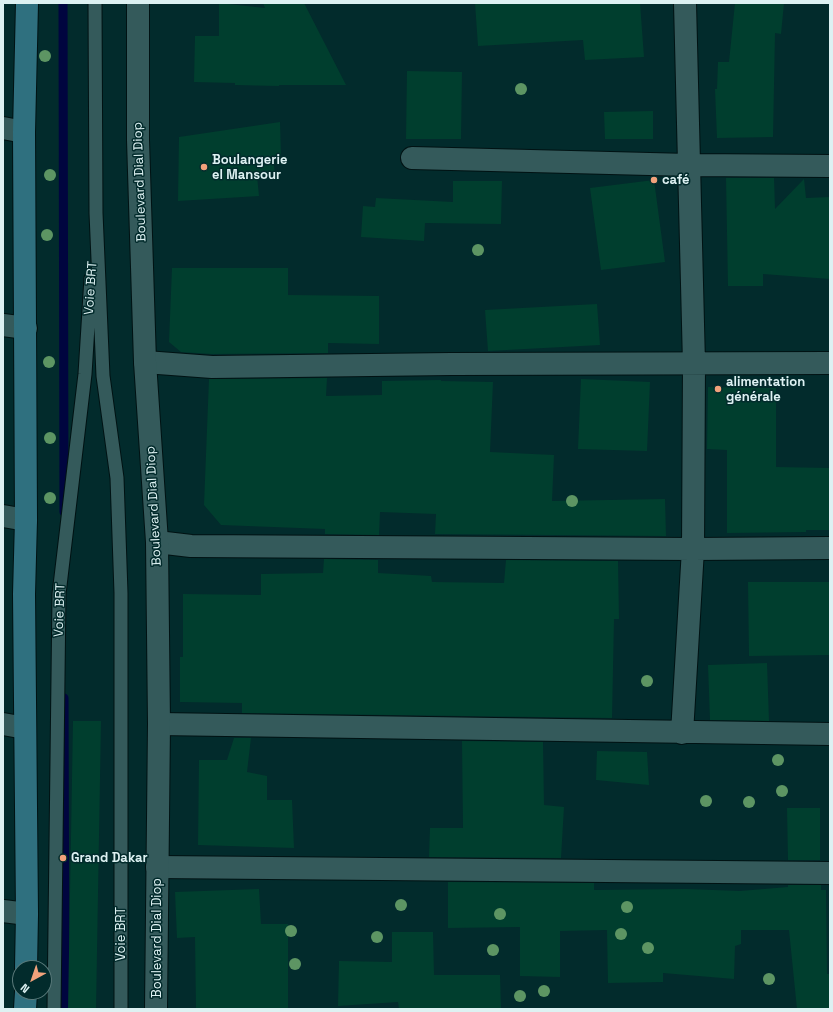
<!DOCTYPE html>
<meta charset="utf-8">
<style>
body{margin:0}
#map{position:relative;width:833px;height:1012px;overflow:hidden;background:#022b2c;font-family:"Space Grotesk",sans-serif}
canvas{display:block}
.frame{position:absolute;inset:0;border:4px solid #ddf1f2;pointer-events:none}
.north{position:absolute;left:12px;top:960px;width:40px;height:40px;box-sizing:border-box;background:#022b2c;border:1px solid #5a7a7b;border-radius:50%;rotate:220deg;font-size:11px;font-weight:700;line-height:16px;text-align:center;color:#ddf1f2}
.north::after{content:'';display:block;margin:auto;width:14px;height:18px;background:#f1a27b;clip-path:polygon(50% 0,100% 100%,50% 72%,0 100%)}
</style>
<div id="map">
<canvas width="833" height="1012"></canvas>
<div class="frame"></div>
<div class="north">N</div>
</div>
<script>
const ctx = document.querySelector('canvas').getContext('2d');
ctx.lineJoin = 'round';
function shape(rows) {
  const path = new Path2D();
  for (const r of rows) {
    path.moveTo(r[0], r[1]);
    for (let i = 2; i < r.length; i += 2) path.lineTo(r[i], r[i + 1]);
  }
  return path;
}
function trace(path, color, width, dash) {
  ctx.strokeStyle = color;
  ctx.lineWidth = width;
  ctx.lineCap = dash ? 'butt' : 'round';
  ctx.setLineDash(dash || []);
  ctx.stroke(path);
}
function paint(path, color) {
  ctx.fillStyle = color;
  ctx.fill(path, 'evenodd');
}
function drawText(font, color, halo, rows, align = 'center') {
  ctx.font = font + ' "Space Grotesk",sans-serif';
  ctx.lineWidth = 3;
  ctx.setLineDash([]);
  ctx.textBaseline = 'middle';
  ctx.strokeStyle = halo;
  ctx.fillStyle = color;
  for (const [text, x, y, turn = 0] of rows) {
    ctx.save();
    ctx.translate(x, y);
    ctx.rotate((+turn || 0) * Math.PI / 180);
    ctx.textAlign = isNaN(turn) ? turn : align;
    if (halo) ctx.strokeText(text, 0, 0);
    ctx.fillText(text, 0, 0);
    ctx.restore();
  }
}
trace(shape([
 [63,3,64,512],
 [64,698,65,1009]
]), '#00053f', 9);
paint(shape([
 [219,3,265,8,263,3,304,3,346,85,279,85,279,86,235,85,235,83,194,82,195,36,219,36],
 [475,3,640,3,644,57,585,60,583,40,478,46],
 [735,3,784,3,781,34,775,33,773,137,717,138,715,89,717,89,718,62,729,62],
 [407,71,462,72,461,139,406,139],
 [653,111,653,139,605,139,604,112],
 [280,122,281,156,273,159,275,173,257,176,259,196,178,201,179,137],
 [726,178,774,178,775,209,804,179,806,198,830,197,830,279,763,274,763,286,728,286],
 [654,180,665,262,601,270,590,188],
 [453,181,502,181,501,224,425,223,424,241,361,237,363,206,375,207,376,198,453,202],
 [172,268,288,268,288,295,379,296,379,344,328,343,328,353,212,354,181,352,169,342],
 [597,304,600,345,488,351,485,310],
 [327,378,326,396,382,395,382,381,441,380,441,381,493,382,490,452,554,455,552,501,665,499,666,536,435,534,436,514,380,512,379,535,325,534,325,529,221,525,204,505,209,379],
 [581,379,650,382,647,451,578,449],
 [708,387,776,388,776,467,830,468,830,530,806,530,806,532,727,533,727,450,707,449],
 [324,559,378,560,378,573,431,576,432,582,504,583,506,560,618,561,619,619,614,619,612,718,242,713,242,703,180,702,180,657,183,657,183,594,261,595,261,574,323,573],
 [748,582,830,582,830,655,749,656],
 [767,663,769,721,710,720,708,665],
 [73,721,101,721,96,1009,68,1009],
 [234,738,251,738,247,772,267,776,267,800,292,800,294,848,198,845,199,760,227,760],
 [462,741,543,742,544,805,564,807,561,858,429,857,430,828,463,828],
 [597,751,647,752,649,785,596,780],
 [787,808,820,808,820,860,788,860],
 [448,882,594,883,594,890,686,889,740,891,788,887,788,885,821,885,821,890,826,890,827,974,830,974,830,1009,797,1009,789,930,741,930,741,944,735,946,734,979,663,973,663,982,608,983,607,930,560,931,560,977,520,976,520,927,448,928],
 [259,889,261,924,288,924,288,1008,196,1009,195,937,177,938,175,892],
 [392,932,433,932,434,975,500,975,501,1009,399,1009,398,1002,338,1006,339,961,392,962]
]), '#003e2e');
const service = shape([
 [95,3,96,213,103,376,117,478,121,593,121,1009],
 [54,1009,59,594,85,374,91,278]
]);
const minor = shape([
 [3,128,24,132],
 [412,158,689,165,830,166],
 [3,325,26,328],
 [145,362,212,367,451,364,830,363],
 [3,516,26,520],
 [157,542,191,546,693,549,830,548],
 [3,724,25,728],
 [159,724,830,734],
 [682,733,693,549,694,364,685,3],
 [157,867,830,873],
 [3,911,27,914]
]);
const tertiary = shape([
 [138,3,138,140,145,362,157,542,159,724,156,1009]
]);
const secondary = shape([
 [26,968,27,914,24,594,26,520,24,132,27,3],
 [25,1009,26,992]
]);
trace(service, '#001213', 15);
trace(minor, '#001213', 24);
trace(tertiary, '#001213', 24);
trace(secondary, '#001213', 24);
trace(service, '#345a5b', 13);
trace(minor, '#345a5b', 22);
trace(tertiary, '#345a5b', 22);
trace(secondary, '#2f707f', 22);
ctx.fillStyle = '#5d9563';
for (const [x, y] of [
 [45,56],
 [521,89],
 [50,175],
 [47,235],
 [478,250],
 [49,362],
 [50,438],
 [50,498],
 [572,501],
 [647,681],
 [778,760],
 [782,791],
 [706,801],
 [749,802],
 [401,905],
 [627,907],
 [500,914],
 [291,931],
 [621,934],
 [377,937],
 [648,948],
 [493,950],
 [295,964],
 [769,979],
 [544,991],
 [520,996]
]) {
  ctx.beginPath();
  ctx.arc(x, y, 6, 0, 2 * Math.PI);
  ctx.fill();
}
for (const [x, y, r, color] of [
 [204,167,4,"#f1a27b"],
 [654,180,4,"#f1a27b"],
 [718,389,4,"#f1a27b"],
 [63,858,4,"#f1a27b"]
]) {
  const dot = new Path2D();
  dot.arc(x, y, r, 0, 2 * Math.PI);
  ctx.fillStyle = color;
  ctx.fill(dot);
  trace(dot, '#022b2c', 1.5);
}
drawText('bold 13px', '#ddf1f2', '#022b2c', [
 ["Boulangerie",212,160],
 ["el Mansour",212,175],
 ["café",662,180],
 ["alimentation",726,382],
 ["générale",726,397],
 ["Grand Dakar",71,858]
], 'left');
drawText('13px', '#ddf1f2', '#022b2c', [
 ["Boulevard Dial Diop",140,182,-92],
 ["Voie BRT",91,288,-86],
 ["Boulevard Dial Diop",154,506,-93],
 ["Voie BRT",60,610,-88],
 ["Voie BRT",121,934,-90],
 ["Boulevard Dial Diop",157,938,-90]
]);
</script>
